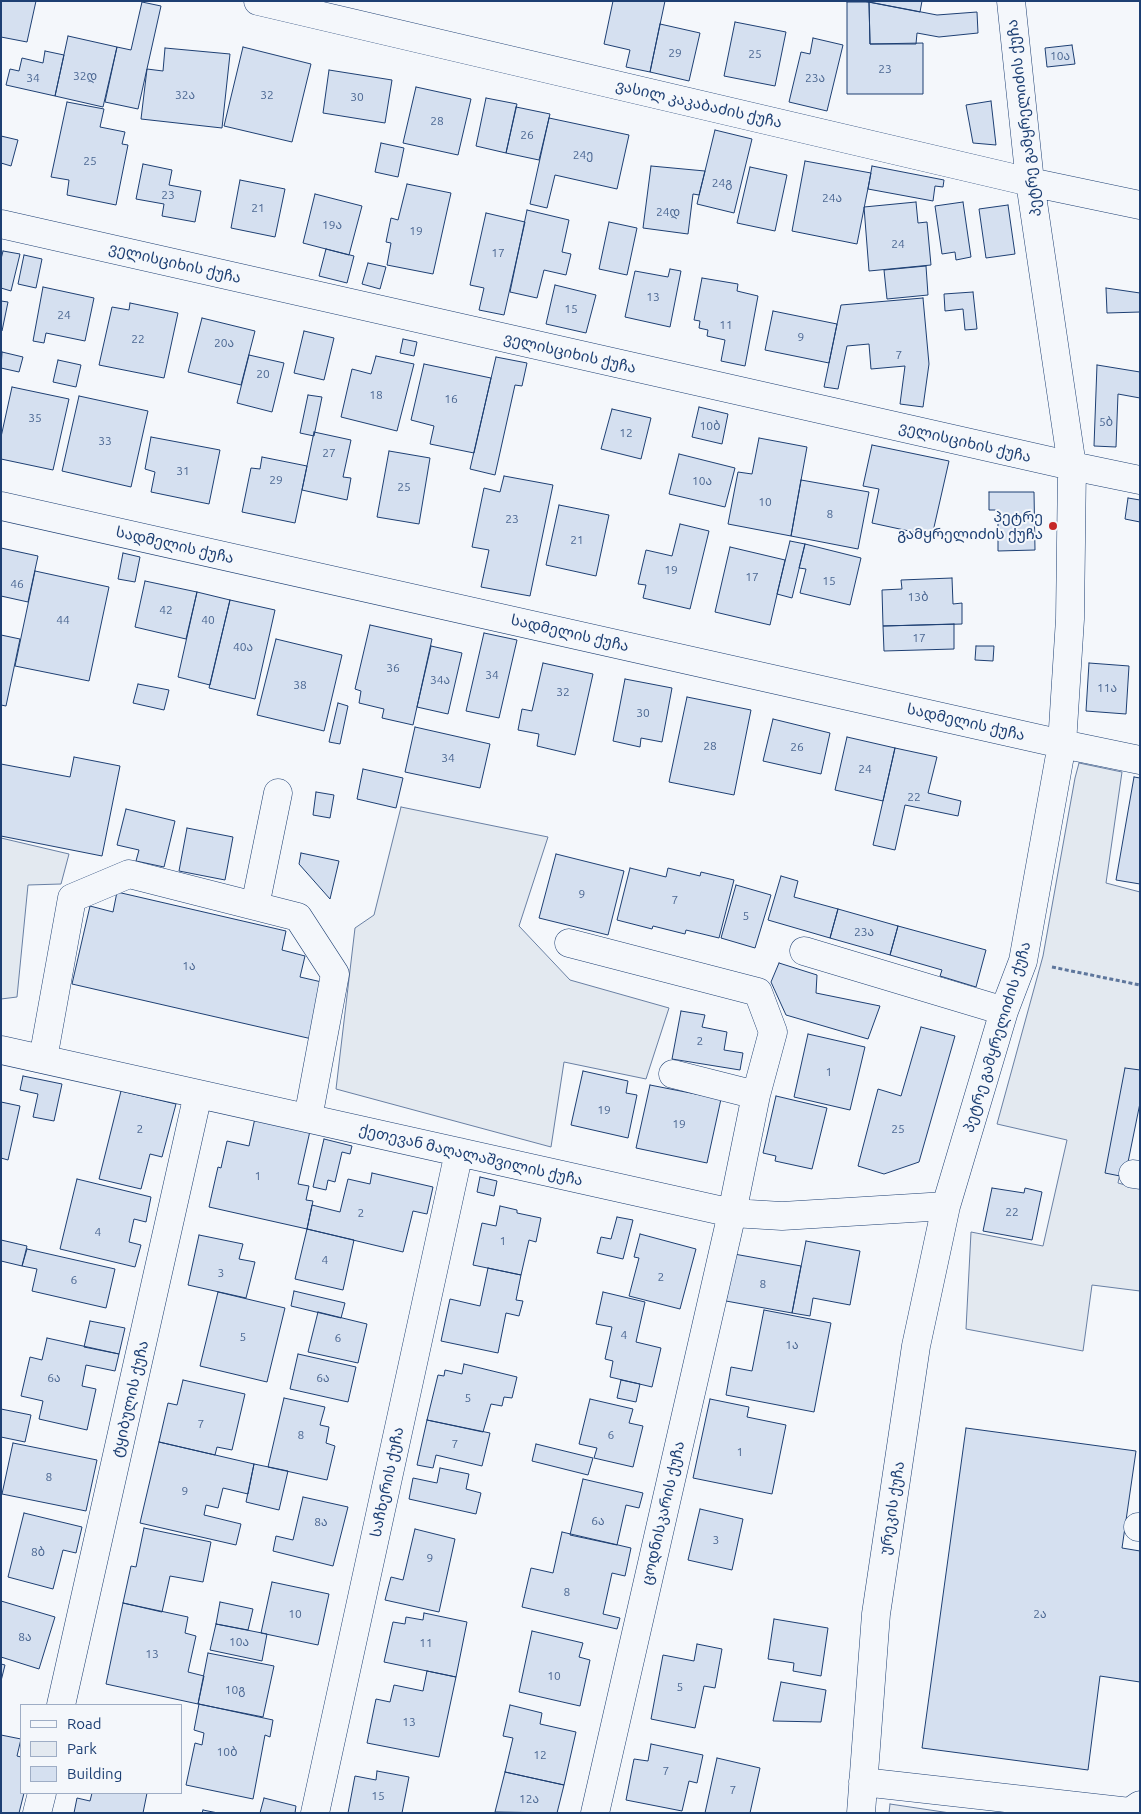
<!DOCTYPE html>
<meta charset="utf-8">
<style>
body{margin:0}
#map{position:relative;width:1141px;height:1814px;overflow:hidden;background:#f4f7fb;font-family:Ubuntu,sans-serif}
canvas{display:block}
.frame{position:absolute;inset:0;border:2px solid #1d3f73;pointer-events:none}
.legend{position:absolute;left:20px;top:1704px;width:162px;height:90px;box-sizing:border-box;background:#f4f7fb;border:1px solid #9eadc5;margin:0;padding:6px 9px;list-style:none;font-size:15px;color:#1d3f73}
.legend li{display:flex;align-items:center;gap:10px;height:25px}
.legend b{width:25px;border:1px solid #9eadc5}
</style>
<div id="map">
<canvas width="1141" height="1814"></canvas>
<div class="frame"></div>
<ul class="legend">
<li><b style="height:6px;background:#f4f7fb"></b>Road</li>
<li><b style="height:14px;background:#e3e9f0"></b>Park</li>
<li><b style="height:14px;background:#d5e0f0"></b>Building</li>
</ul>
</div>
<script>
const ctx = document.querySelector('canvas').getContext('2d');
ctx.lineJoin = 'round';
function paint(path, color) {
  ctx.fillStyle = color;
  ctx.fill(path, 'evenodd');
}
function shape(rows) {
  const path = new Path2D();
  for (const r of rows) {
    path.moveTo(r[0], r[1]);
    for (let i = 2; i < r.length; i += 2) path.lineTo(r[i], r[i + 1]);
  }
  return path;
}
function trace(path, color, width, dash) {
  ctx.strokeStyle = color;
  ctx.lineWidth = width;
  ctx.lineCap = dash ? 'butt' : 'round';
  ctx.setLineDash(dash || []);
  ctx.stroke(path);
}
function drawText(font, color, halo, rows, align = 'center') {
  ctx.font = font + ' Ubuntu,"Noto Sans Georgian",sans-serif';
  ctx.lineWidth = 4;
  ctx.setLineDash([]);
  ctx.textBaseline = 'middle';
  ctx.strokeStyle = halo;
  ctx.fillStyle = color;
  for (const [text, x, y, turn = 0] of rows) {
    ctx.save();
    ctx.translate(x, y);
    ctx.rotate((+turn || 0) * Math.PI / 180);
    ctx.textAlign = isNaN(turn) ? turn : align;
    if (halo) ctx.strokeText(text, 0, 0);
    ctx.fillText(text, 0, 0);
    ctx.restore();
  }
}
const green = shape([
 [1079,763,1122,772,1106,883,1140,892,1140,1081,1118,1183,1140,1189,1140,1291,1092,1285,1083,1351,966,1329,971,1232,1043,1246,1067,1140,997,1124,1043,956,1075,778,1079,763],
 [401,807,548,837,519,926,570,980,669,1008,646,1079,564,1062,551,1147,336,1089,355,928,374,915,401,807],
 [1,838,69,854,61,884,28,885,17,997,1,999,1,838],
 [890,1804,950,1813,889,1813,890,1804]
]);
paint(green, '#e3e9f0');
trace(green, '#687fa3', 1);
const building = shape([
 [1,1,36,1,27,42,1,37,1,1],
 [613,1,665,1,650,72,626,67,630,50,604,44,613,1],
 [863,1,922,1,920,12,863,1],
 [142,2,161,6,138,109,105,102,117,47,131,50,142,2],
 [847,2,869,2,870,44,923,43,923,94,847,94,847,2],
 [869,2,937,15,977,12,978,33,939,37,917,33,916,44,870,44,869,2],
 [735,22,786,32,775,86,724,76,735,22],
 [660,24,700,33,689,81,650,72,660,24],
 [68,36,117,47,103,107,55,96,68,36],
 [813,38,843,45,827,111,789,102,801,52,810,54,813,38],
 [1072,45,1075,64,1047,67,1045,48,1072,45],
 [243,47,311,64,292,142,224,126,243,47],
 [165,48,230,54,222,128,141,119,147,69,163,71,165,48],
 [45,51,64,55,55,96,6,85,10,69,19,71,22,58,43,63,45,51],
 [329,70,392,80,385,123,323,113,329,70],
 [416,87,471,99,458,155,403,143,416,87],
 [486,98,517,104,506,153,476,146,486,98],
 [991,101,996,145,973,143,966,105,991,101],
 [67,102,104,109,100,127,125,132,122,144,128,145,116,205,67,195,69,180,51,177,67,102],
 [516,107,550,114,539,160,506,153,516,107],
 [549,118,629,135,617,189,555,175,547,208,530,204,549,118],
 [715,130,752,139,734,213,697,204,715,130],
 [1,136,18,140,11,166,1,163,1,136],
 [381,143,404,148,398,177,375,172,381,143],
 [805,161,871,173,857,244,792,231,805,161],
 [143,164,172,170,169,185,201,191,195,222,162,216,164,204,136,199,143,164],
 [651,166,705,171,699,195,693,194,688,234,643,228,651,166],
 [872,166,944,180,943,187,935,186,933,201,868,189,872,166],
 [750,167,787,175,775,231,737,223,750,167],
 [240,180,285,189,275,237,231,228,240,180],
 [407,184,451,193,433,274,387,265,391,243,386,242,391,218,398,220,407,184],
 [315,194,362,206,349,255,303,243,315,194],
 [916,202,918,223,927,222,931,265,869,271,864,207,916,202],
 [963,202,971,257,956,260,955,252,942,254,935,206,963,202],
 [1008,205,1015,254,986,258,979,209,1008,205],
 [527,210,569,220,562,252,571,254,566,275,544,270,537,298,510,292,527,210],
 [486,213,525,222,504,315,479,310,484,288,470,285,486,213],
 [609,222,637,228,627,275,599,269,609,222],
 [326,249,354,256,347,283,319,276,326,249],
 [3,251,20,254,11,291,1,288,1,259,3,251],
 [24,255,42,259,36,288,18,284,24,255],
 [368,263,386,267,380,289,362,284,368,263],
 [926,266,928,295,887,299,884,270,926,266],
 [670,269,681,271,670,327,625,317,635,271,668,277,670,269],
 [702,278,738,284,737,291,758,296,745,366,721,361,725,340,707,336,708,330,699,328,700,321,694,320,702,278],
 [555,285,596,295,586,333,546,324,555,285],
 [43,287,94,298,85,341,46,333,44,343,33,341,43,287],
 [1106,288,1140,293,1140,312,1107,313,1106,288],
 [973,292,977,329,965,330,963,309,945,311,944,294,973,292],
 [923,298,929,364,923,407,900,404,905,366,871,369,869,344,847,346,838,389,824,387,841,305,923,298],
 [1,301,8,302,2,331,1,331,1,301],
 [130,303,178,313,164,378,99,365,112,307,129,310,130,303],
 [773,311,837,324,829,363,765,350,773,311],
 [202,318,255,331,241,385,188,372,202,318],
 [304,331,334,338,324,380,294,373,304,331],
 [403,339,417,342,414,356,400,353,403,339],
 [2,352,23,357,19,372,1,368,2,352],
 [249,355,284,363,272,412,237,403,249,355],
 [376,356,414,364,397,431,341,417,352,369,371,374,376,356],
 [496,357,527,363,522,386,515,385,495,475,470,469,496,357],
 [58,360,81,365,76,387,53,382,58,360],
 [424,364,491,378,474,453,430,444,434,426,411,420,424,364],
 [1097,365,1140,372,1140,398,1118,394,1116,447,1094,446,1097,365],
 [12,387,69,399,53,470,1,459,1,437,12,387],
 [308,395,322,397,314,436,300,433,308,395],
 [79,396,148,411,131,487,62,471,79,396],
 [699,407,728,414,722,444,692,437,699,407],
 [612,409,651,418,641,459,601,449,612,409],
 [314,432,351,440,343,477,351,478,347,500,302,490,314,432],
 [151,437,220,450,209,504,151,492,155,472,145,469,151,437],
 [759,438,807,447,791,536,728,524,738,472,752,474,759,438],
 [872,445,949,461,932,536,872,523,879,489,863,486,872,445],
 [389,451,430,458,419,524,377,517,389,451],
 [679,454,735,468,725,507,669,494,679,454],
 [262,457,307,466,295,523,242,512,251,468,260,469,262,457],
 [504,476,553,485,530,596,481,587,489,550,472,547,484,488,500,492,504,476],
 [801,480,869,492,858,549,791,536,801,480],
 [989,492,1034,492,1035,550,998,551,998,510,989,510,989,492],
 [1128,498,1140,500,1140,522,1125,519,1128,498],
 [559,505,609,515,596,576,546,565,559,505],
 [680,524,709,531,690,609,643,598,646,585,638,584,646,550,672,556,680,524],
 [790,541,805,544,792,598,777,594,790,541],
 [805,544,861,558,850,605,800,593,806,569,799,568,805,544],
 [730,547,785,560,770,625,715,612,730,547],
 [1,548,38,556,28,602,1,596,1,548],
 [123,553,140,557,135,582,118,579,123,553],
 [35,571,109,587,89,681,15,666,35,571],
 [952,578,953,604,962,603,962,624,883,626,882,590,902,589,901,580,952,578],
 [145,581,197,592,186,639,135,627,145,581],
 [197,592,230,600,210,685,178,677,197,592],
 [230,600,275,610,255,699,209,688,230,600],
 [954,624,954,649,884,651,883,626,954,624],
 [370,625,432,639,413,725,382,718,384,709,359,703,361,691,355,689,370,625],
 [484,633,517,640,499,718,466,711,484,633],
 [1,635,20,639,6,706,1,705,1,635],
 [276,639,342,655,324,731,257,715,276,639],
 [431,646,462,653,448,714,417,707,431,646],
 [976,646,994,646,993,661,975,660,976,646],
 [543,663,593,674,575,755,537,746,539,734,518,730,522,709,532,711,543,663],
 [1089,663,1129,666,1126,714,1086,711,1089,663],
 [625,679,672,688,662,742,641,738,640,747,613,741,625,679],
 [138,684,169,690,164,710,133,703,138,684],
 [687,697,751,710,734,795,669,782,687,697],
 [338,703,348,706,340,744,329,742,338,703],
 [773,719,830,733,821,774,763,761,773,719],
 [415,727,490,744,480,788,405,772,415,727],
 [847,737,895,748,883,801,835,790,847,737],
 [895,748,937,757,928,793,961,801,958,816,905,805,895,850,873,845,895,748],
 [74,757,120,766,102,856,1,836,1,764,70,777,74,757],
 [363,769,403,778,396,808,357,799,363,769],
 [1134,777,1140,778,1140,884,1116,880,1134,777],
 [316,792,334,795,330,818,313,815,316,792],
 [126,809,175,821,164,867,136,861,139,850,117,845,126,809],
 [187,828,233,837,225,880,179,871,187,828],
 [301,853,339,861,330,899,299,864,301,853],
 [556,854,624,871,608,935,539,918,556,854],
 [630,868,666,877,668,868,700,876,701,872,734,880,719,938,686,930,685,934,653,926,652,929,617,920,630,868],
 [781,876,798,881,794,897,838,909,830,938,768,920,781,876],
 [736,885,771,895,755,948,721,938,736,885],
 [117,892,286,931,282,950,305,956,300,977,326,983,312,1039,72,984,90,906,113,912,117,892],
 [838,909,898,926,890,955,830,938,838,909],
 [898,926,986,950,976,987,940,976,942,970,890,955,898,926],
 [779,963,817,975,816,993,880,1006,868,1039,786,1015,771,982,779,963],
 [681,1011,705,1015,702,1027,727,1032,724,1050,743,1053,740,1070,672,1059,681,1011],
 [921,1027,955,1036,919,1162,884,1174,858,1166,878,1089,901,1096,921,1027],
 [808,1034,865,1047,850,1110,794,1097,808,1034],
 [1125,1068,1140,1070,1140,1103,1125,1177,1105,1173,1125,1068],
 [583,1071,628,1081,626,1093,637,1095,628,1138,571,1125,583,1071],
 [23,1076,62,1084,54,1121,33,1117,38,1094,20,1090,23,1076],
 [650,1085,721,1099,707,1163,636,1148,650,1085],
 [121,1091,176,1104,162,1157,150,1154,141,1189,99,1179,121,1091],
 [776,1096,827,1108,812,1169,775,1161,776,1156,763,1153,776,1096],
 [1,1102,20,1106,8,1160,1,1158,1,1102],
 [255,1118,310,1131,298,1184,309,1186,306,1200,313,1201,307,1229,209,1207,218,1167,221,1168,227,1141,249,1146,255,1118],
 [324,1139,352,1146,350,1154,342,1152,335,1182,328,1180,326,1190,313,1187,324,1139],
 [372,1173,433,1187,427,1214,413,1211,403,1252,307,1229,312,1205,340,1212,348,1179,370,1184,372,1173],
 [480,1177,497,1181,494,1196,477,1192,480,1177],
 [77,1179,151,1197,146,1222,134,1219,129,1242,141,1245,135,1267,60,1249,77,1179],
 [992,1188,1024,1193,1025,1188,1042,1192,1032,1240,983,1231,992,1188],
 [500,1206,517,1210,517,1213,541,1218,536,1242,529,1240,521,1275,473,1265,482,1223,496,1226,500,1206],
 [617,1217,633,1220,623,1259,597,1253,601,1237,611,1239,617,1217],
 [307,1229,354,1240,343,1290,295,1279,307,1229],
 [640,1234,696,1249,680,1309,629,1296,639,1258,634,1257,640,1234],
 [199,1235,243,1244,239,1259,255,1262,246,1298,188,1285,199,1235],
 [1,1240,27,1246,22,1266,1,1261,1,1240],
 [806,1241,860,1251,850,1305,813,1298,810,1316,792,1313,806,1241],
 [27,1249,115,1269,106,1308,32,1291,37,1269,22,1266,27,1249],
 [734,1254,801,1266,792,1313,726,1301,734,1254],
 [488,1268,521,1275,516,1300,523,1301,519,1316,506,1313,498,1353,441,1341,450,1299,480,1306,488,1268],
 [294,1291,345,1303,341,1318,291,1306,294,1291],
 [218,1292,285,1308,267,1382,200,1366,218,1292],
 [603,1292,645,1302,636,1342,661,1348,652,1387,610,1377,613,1361,605,1359,612,1327,596,1324,603,1292],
 [764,1310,831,1323,814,1412,726,1395,731,1367,752,1371,764,1310],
 [318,1312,367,1324,358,1363,308,1352,318,1312],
 [90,1321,125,1328,119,1354,84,1347,90,1321],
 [47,1338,119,1354,115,1371,86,1365,82,1386,96,1389,87,1430,39,1419,43,1401,21,1396,30,1357,42,1360,47,1338],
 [298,1354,356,1367,348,1402,290,1389,298,1354],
 [464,1364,517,1377,512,1398,504,1397,502,1406,491,1404,483,1432,427,1420,438,1375,444,1376,445,1370,462,1374,464,1364],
 [183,1380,245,1394,232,1450,217,1447,215,1455,159,1442,168,1403,177,1405,183,1380],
 [621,1380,640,1384,636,1402,617,1398,621,1380],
 [284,1398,325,1407,320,1425,329,1427,326,1443,335,1446,327,1480,268,1467,284,1398],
 [590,1399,633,1409,629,1423,643,1426,633,1467,594,1458,597,1448,579,1444,590,1399],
 [710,1399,749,1407,747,1417,786,1425,772,1494,693,1478,710,1399],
 [1,1409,31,1415,25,1442,1,1437,1,1409],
 [427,1420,490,1433,482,1466,436,1455,433,1468,417,1465,427,1420],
 [966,1428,1136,1451,1122,1548,1140,1551,1140,1682,1100,1676,1088,1770,922,1748,966,1428],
 [159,1442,254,1464,248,1494,223,1488,218,1508,206,1505,204,1515,241,1524,236,1545,140,1523,159,1442],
 [13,1443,97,1460,86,1511,2,1494,13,1443],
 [536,1444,593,1458,588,1475,532,1461,536,1444],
 [254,1464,288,1471,279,1510,246,1502,254,1464],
 [440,1468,469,1474,466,1489,481,1493,476,1514,409,1499,413,1478,437,1483,440,1468],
 [583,1479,643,1493,639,1508,626,1505,617,1545,570,1535,583,1479],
 [303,1497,348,1507,333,1566,273,1551,276,1536,293,1540,303,1497],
 [700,1509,743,1519,732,1570,688,1560,700,1509],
 [24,1513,82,1527,76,1553,63,1550,53,1589,8,1577,24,1513],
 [144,1528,211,1542,203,1582,170,1576,162,1612,123,1603,131,1566,136,1567,144,1528],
 [415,1529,455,1539,439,1612,385,1600,391,1577,403,1580,415,1529],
 [562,1532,631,1548,625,1576,612,1573,603,1614,620,1618,617,1629,522,1607,531,1568,553,1573,562,1532],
 [272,1582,329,1594,318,1645,261,1633,272,1582],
 [1,1601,55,1617,39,1669,1,1657,1,1601],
 [220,1602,253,1609,248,1630,216,1624,220,1602],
 [123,1603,188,1617,185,1633,196,1636,188,1672,204,1676,198,1704,106,1684,123,1603],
 [424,1613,467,1622,456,1677,384,1662,393,1622,405,1624,406,1617,423,1620,424,1613],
 [774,1619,828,1628,821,1676,793,1671,794,1663,768,1659,774,1619],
 [216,1624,267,1634,262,1661,210,1650,216,1624],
 [532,1631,583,1643,579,1657,590,1660,580,1706,519,1692,532,1631],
 [697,1644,722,1649,715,1688,704,1686,695,1728,651,1719,663,1655,694,1661,697,1644],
 [208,1653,274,1666,263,1717,198,1704,208,1653],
 [1,1664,5,1665,1,1681,1,1664],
 [427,1671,456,1677,439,1757,367,1743,376,1699,390,1702,394,1685,423,1691,427,1671],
 [781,1682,826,1690,821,1722,773,1721,781,1682],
 [199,1704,273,1720,270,1737,265,1735,253,1799,186,1785,195,1743,202,1745,204,1733,194,1730,199,1704],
 [510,1705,542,1713,540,1724,576,1732,564,1785,505,1772,513,1738,503,1736,510,1705],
 [1,1735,21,1739,17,1756,21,1757,21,1793,24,1793,19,1813,1,1813,1,1735],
 [651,1744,703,1755,697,1783,689,1781,682,1811,626,1800,634,1759,648,1761,651,1744],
 [717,1758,760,1768,750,1813,705,1813,717,1758],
 [377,1771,409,1777,402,1813,348,1813,355,1776,376,1780,377,1771],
 [505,1772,564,1785,557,1813,495,1812,505,1772],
 [92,1793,147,1793,143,1813,74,1813,77,1798,90,1801,92,1793],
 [264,1798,296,1806,295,1813,260,1813,264,1798],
 [203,1810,218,1813,202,1813,203,1810]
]);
paint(building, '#d5e0f0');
trace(building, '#1d3f73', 1);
const minor = shape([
 [258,1,1030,182,1140,205],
 [1,224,1072,466,1140,480],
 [1,506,1062,744,1140,760],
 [255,906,278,793],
 [569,943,758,992,773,1032,756,1095,732,1213,595,1813],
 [804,951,1004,1011],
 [1,1050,732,1213,782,1216,946,1206],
 [43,1059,72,898,129,874,298,917,335,974,308,1118],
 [673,1074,756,1095],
 [1133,1174,1140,1175],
 [1138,1527,1140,1527],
 [61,1705,198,1094],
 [863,1782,1130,1812,1140,1805],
 [37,1813,42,1793],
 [315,1813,459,1152],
 [861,1813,876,1614,916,1346,946,1206,1004,1011,1023,961,1062,744,1070,619,1072,466,1030,182,1011,1]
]);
trace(minor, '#1d3f73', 29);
trace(shape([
 [1052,967,1140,985]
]), '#5e769c', 3, [4, 2.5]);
trace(minor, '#f4f7fb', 28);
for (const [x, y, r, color] of [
 [1053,526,5,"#c62828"]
]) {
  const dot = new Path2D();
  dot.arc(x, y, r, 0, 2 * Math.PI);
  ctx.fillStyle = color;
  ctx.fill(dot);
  trace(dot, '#f4f7fb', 2);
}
drawText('12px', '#4b6792', null, [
 ["29",675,53],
 ["25",755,54],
 ["10ა",1060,56],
 ["23",885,69],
 ["32დ",85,76],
 ["34",33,78],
 ["23ა",815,78],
 ["32ა",185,95],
 ["32",267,95],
 ["30",357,97],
 ["28",437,121],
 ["26",527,135],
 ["24ე",583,155],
 ["25",90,161],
 ["24გ",722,183],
 ["23",168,195],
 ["24ა",832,198],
 ["21",258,208],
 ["24დ",668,212],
 ["19ა",332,225],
 ["19",416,231],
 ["24",898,244],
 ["17",498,253],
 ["13",653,297],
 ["15",571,309],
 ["24",64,315],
 ["11",726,325],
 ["9",801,337],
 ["22",138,339],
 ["20ა",224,343],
 ["7",899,355],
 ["20",263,374],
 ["18",376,395],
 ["16",451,399],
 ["35",35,418],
 ["5ბ",1106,422],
 ["10ბ",710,426],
 ["12",626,433],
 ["33",105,441],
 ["27",329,453],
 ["31",183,471],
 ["29",276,480],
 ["10ა",702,481],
 ["25",404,487],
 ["10",765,502],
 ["8",830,514],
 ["23",512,519],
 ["21",577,540],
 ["19",671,570],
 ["17",752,577],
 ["15",829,581],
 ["46",17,584],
 ["13ბ",918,597],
 ["42",166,610],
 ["44",63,620],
 ["40",208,620],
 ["17",919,638],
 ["40ა",243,647],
 ["36",393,668],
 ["34",492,675],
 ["34ა",440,680],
 ["38",300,685],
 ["11ა",1107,688],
 ["32",563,692],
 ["30",643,713],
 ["28",710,746],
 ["26",797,747],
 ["34",448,758],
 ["24",865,769],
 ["22",914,797],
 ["9",582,894],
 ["7",675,900],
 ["5",746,916],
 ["23ა",864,932],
 ["1ა",189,966],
 ["2",700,1041],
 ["1",829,1072],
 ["19",604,1110],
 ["19",679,1124],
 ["2",140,1129],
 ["25",898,1129],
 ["1",258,1176],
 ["22",1012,1212],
 ["2",361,1213],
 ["4",98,1232],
 ["1",503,1241],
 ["4",325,1260],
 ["3",221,1273],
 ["2",661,1277],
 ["6",74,1280],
 ["8",763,1284],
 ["4",624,1335],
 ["5",243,1337],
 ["6",338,1338],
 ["1ა",792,1345],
 ["6ა",54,1378],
 ["6ა",323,1378],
 ["5",468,1398],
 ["7",201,1424],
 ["8",301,1435],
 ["6",611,1435],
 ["7",455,1444],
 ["1",740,1452],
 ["8",49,1477],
 ["9",185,1491],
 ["6ა",598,1521],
 ["8ა",321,1522],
 ["3",716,1540],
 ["8ბ",38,1552],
 ["9",430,1558],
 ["8",567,1592],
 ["10",295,1614],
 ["2ა",1040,1614],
 ["8ა",25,1637],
 ["10ა",239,1642],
 ["11",426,1643],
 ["13",152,1654],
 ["10",554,1676],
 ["5",680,1687],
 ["10გ",235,1690],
 ["13",409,1722],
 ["10ბ",227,1752],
 ["12",540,1755],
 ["7",666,1771],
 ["7",733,1790],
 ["15",378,1796],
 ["12ა",529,1799]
]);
drawText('15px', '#1d3f73', '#f4f7fb', [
 ["ვასილ კაკაბაძის ქუჩა",699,104,13],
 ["პეტრე გამყრელიძის ქუჩა",1024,118,-97],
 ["ველისციხის ქუჩა",175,263,13],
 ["ველისციხის ქუჩა",570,353,13],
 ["ველისციხის ქუჩა",965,442,13],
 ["სადმელის ქუჩა",175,545,13],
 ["სადმელის ქუჩა",570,633,13],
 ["სადმელის ქუჩა",966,722,13],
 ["პეტრე გამყრელიძის ქუჩა",997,1037,-73],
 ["ქეთევან მაღალაშვილის ქუჩა",471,1155,13],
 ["ტყიბულის ქუჩა",130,1399,-77],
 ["საჩხერის ქუჩა",387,1482,-78],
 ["ურეკის ქუჩა",892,1508,-81],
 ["ცოდნისკარის ქუჩა",663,1513,-77]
]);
drawText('15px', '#1d3f73', '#f4f7fb', [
 ["პეტრე",1043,517],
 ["გამყრელიძის ქუჩა",1043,534]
], 'right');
</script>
